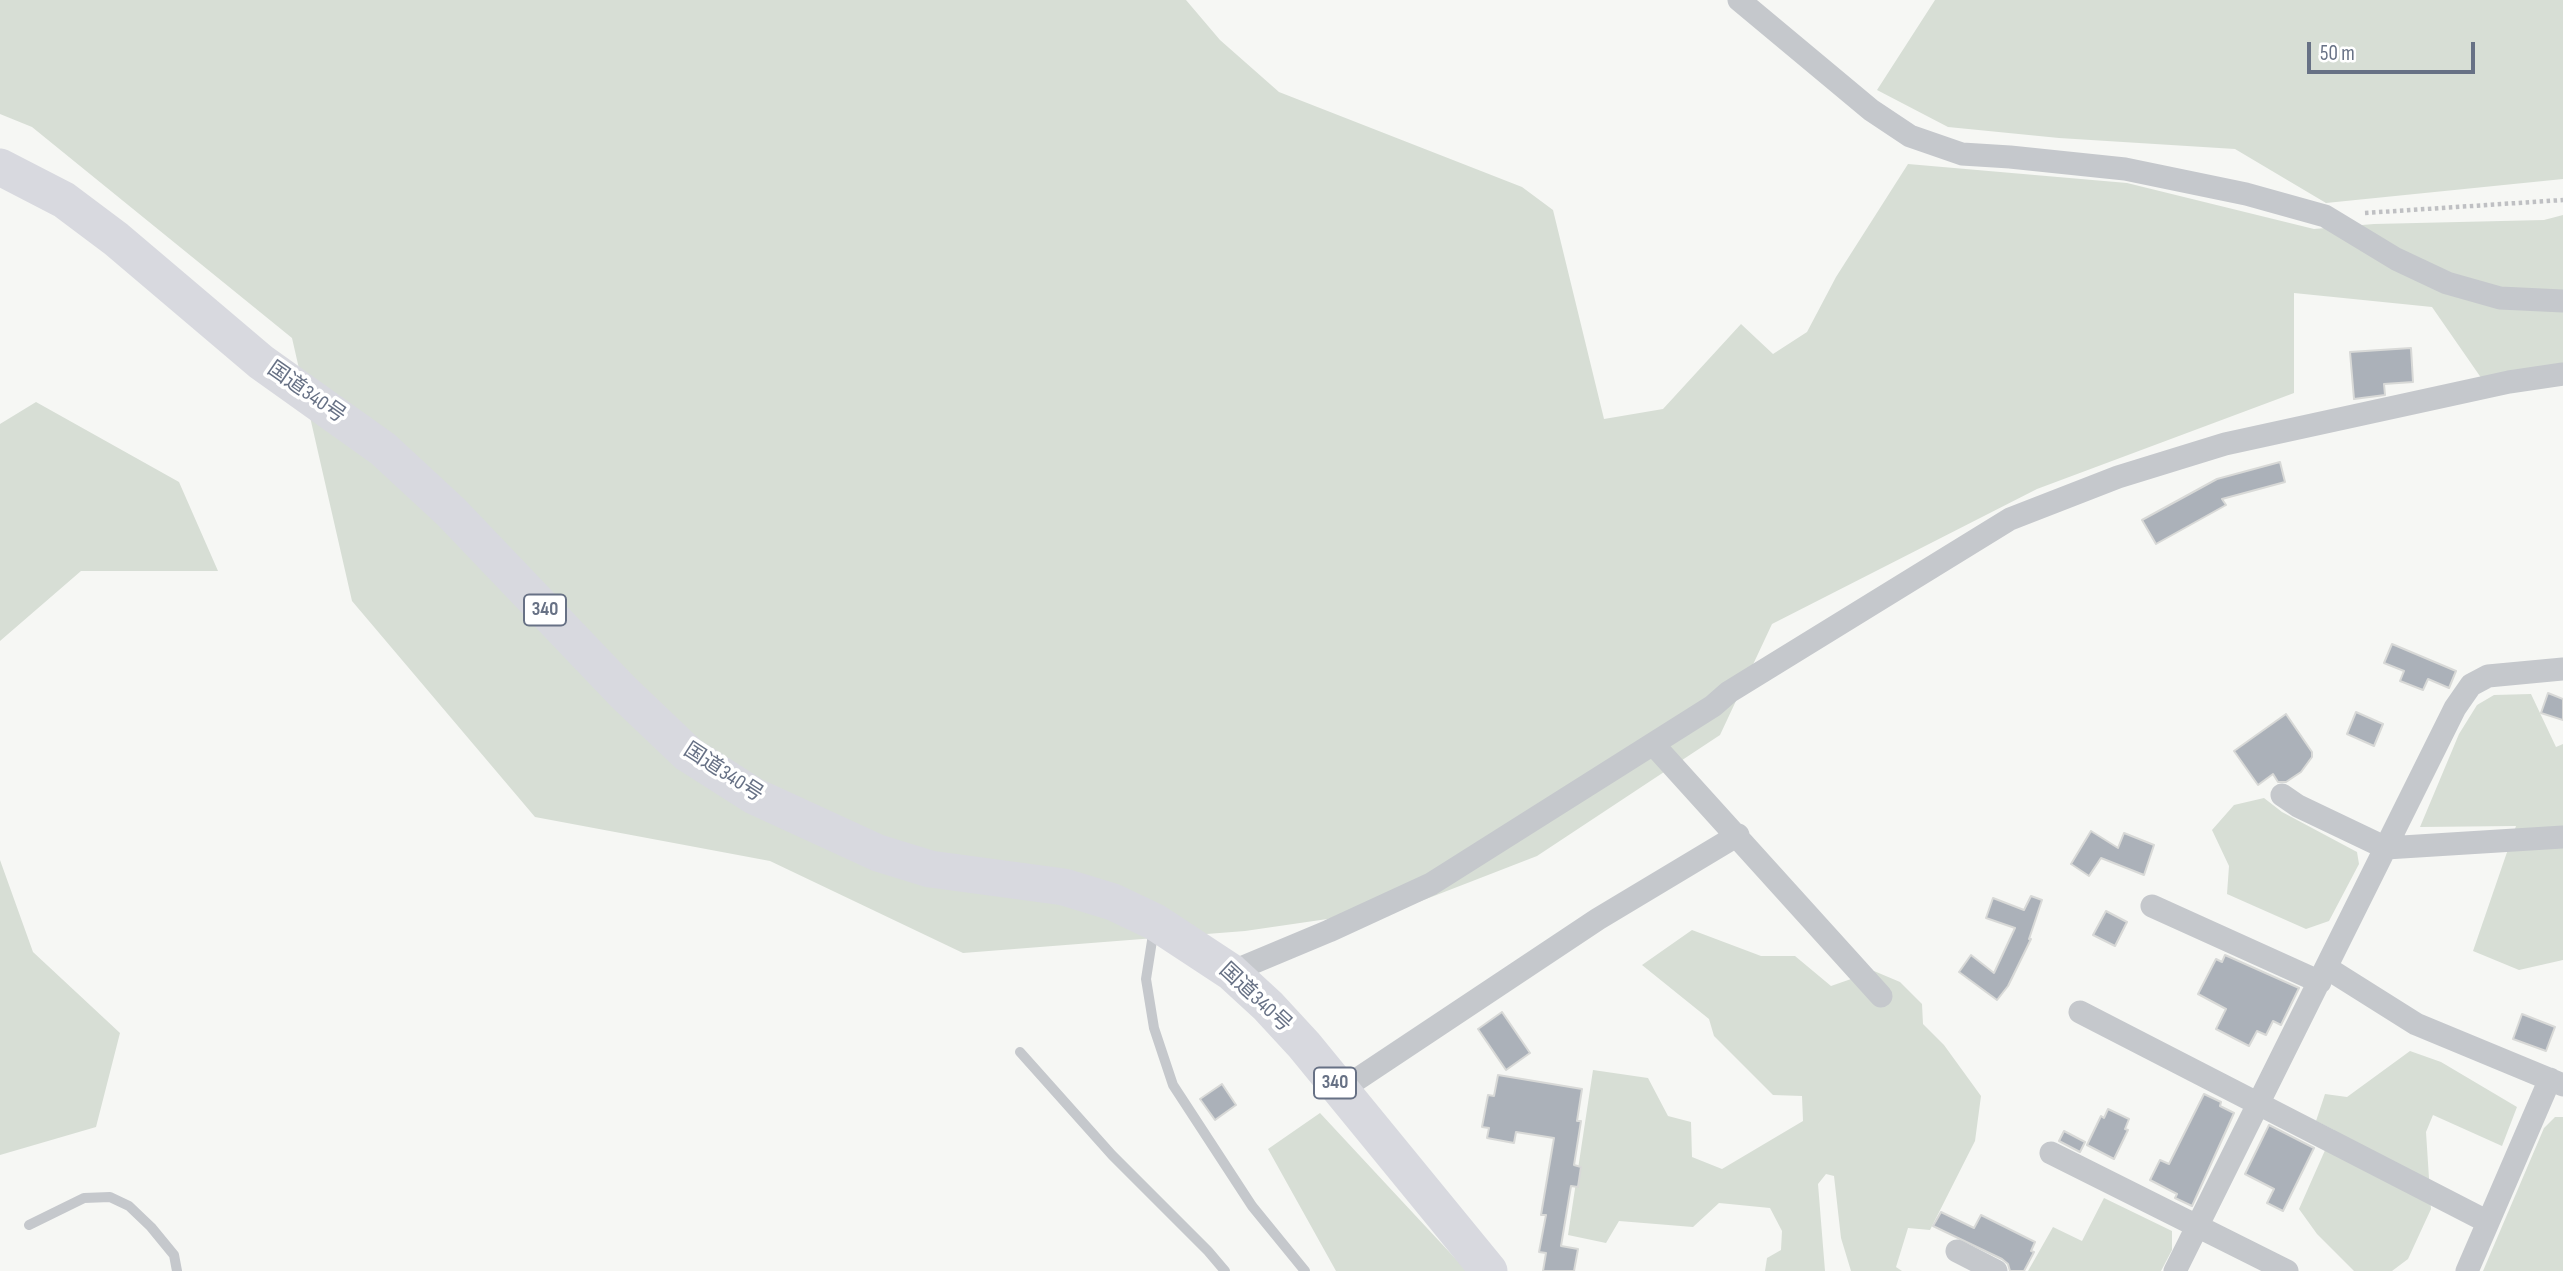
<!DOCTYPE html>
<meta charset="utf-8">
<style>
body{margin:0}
#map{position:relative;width:2563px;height:1271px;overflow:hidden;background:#f6f7f4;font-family:"Sofia Sans Condensed",sans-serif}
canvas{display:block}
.scale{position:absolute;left:2307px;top:42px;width:168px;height:32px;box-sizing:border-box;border:4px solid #677185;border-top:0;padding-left:9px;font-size:21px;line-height:24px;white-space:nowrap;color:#677185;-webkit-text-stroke:5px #fff;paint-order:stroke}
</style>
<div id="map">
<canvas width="2563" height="1271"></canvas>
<div class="scale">50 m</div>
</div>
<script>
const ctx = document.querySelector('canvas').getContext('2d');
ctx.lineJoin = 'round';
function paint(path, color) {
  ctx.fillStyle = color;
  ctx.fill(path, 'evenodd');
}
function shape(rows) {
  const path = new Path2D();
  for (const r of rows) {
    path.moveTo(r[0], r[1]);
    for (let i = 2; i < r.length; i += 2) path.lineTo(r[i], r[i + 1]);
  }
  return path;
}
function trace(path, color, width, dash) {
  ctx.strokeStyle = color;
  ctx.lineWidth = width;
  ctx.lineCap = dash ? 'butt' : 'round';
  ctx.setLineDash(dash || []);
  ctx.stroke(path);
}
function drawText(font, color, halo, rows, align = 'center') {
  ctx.font = font + ' "Sofia Sans Condensed","Noto Sans JP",sans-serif';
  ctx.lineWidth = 7;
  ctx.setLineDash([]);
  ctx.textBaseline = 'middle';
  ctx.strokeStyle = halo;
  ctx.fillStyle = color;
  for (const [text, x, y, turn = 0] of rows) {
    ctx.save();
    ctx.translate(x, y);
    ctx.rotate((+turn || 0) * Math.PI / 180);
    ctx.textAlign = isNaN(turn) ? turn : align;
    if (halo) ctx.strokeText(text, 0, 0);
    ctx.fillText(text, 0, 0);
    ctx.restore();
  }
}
paint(shape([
 [0,0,1186,0,1220,40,1279,92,1522,187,1553,210,1604,419,1663,409,1741,324,1773,354,1807,332,1836,277,1908,164,2127,183,2314,229,2374,224,2544,220,2563,215,2563,367,2493,395,2432,307,2294,293,2294,393,2037,489,1772,624,1720,735,1537,856,1403,908,1245,931,963,953,770,861,535,817,352,601,292,338,32,127,0,114],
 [1935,0,2563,0,2563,179,2326,203,2235,149,2059,138,1948,127,1877,90],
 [36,402,179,482,218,571,81,571,0,641,0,424],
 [2531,694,2556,747,2563,744,2563,960,2519,970,2473,951,2516,826,2420,827,2459,734,2477,705,2494,695],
 [2264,798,2282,812,2357,852,2359,864,2329,921,2306,929,2227,894,2229,866,2212,830,2234,805],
 [0,860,33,952,120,1033,96,1127,0,1155],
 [1692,930,1761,956,1795,956,1831,986,1874,971,1900,982,1922,1004,1923,1024,1944,1045,1981,1096,1975,1141,1930,1230,1908,1228,1896,1267,1902,1271,1851,1271,1841,1238,1834,1176,1826,1174,1818,1184,1825,1271,1765,1271,1767,1258,1781,1250,1782,1231,1770,1208,1719,1203,1693,1227,1619,1221,1606,1243,1568,1235,1593,1070,1648,1078,1668,1116,1691,1122,1692,1157,1722,1169,1803,1121,1802,1096,1773,1095,1714,1036,1709,1019,1642,965],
 [2410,1051,2441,1062,2517,1107,2502,1146,2433,1115,2426,1132,2431,1209,2408,1259,2392,1271,2354,1271,2317,1234,2299,1209,2334,1130,2316,1121,2325,1094,2347,1097],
 [1320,1113,1467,1271,1336,1271,1268,1149],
 [2555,1117,2563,1117,2563,1271,2483,1271,2544,1128],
 [2104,1198,2172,1231,2172,1250,2161,1271,2028,1271,2053,1227,2082,1241]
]), '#d7ded5');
const building = shape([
 [2411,348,2413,382,2384,384,2385,395,2354,399,2350,352,2411,348],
 [2280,462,2285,482,2222,499,2226,505,2156,544,2142,520,2217,479,2280,462],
 [2392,644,2456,671,2449,688,2428,679,2423,690,2400,681,2404,671,2384,663,2392,644],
 [2548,693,2563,699,2563,720,2541,713,2548,693],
 [2356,712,2383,724,2374,746,2347,734,2356,712],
 [2286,714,2312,752,2312,757,2301,772,2286,782,2278,782,2273,774,2258,785,2234,751,2286,714],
 [2091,831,2118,848,2124,833,2154,845,2144,875,2101,858,2089,876,2071,864,2091,831],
 [2031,896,2042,900,2029,939,2031,939,2008,986,1997,1000,1959,972,1971,955,1994,973,2015,928,1986,918,1993,898,2024,910,2031,896],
 [2106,911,2127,922,2115,946,2093,935,2106,911],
 [2225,955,2299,988,2281,1025,2273,1021,2266,1035,2257,1031,2249,1046,2216,1029,2226,1009,2198,994,2216,959,2222,962,2225,955],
 [1502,1012,1530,1053,1506,1070,1478,1029,1502,1012],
 [2522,1014,2555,1027,2546,1051,2513,1039,2522,1014],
 [1498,1075,1582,1089,1577,1121,1581,1121,1574,1165,1581,1167,1578,1187,1571,1186,1561,1246,1578,1249,1574,1271,1543,1271,1546,1253,1539,1252,1546,1215,1541,1215,1554,1138,1516,1132,1514,1143,1487,1138,1489,1128,1482,1127,1488,1095,1494,1096,1498,1075],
 [1222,1084,1236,1105,1215,1120,1200,1099,1222,1084],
 [2204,1094,2221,1102,2220,1106,2234,1113,2192,1206,2175,1198,2177,1194,2150,1180,2160,1160,2169,1164,2204,1094],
 [2108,1109,2129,1119,2125,1129,2128,1130,2114,1159,2087,1145,2101,1116,2104,1118,2108,1109],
 [2269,1125,2314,1148,2283,1211,2267,1203,2274,1189,2245,1174,2269,1125],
 [2064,1131,2085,1142,2080,1152,2059,1141,2064,1131],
 [1941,1212,1974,1228,1981,1215,2035,1242,2031,1251,2034,1252,2024,1271,2010,1271,2008,1264,2002,1259,1933,1226,1941,1212]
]);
paint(building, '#abb1b9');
trace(building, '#d8d9d7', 2);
trace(shape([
 [2365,213,2563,200]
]), '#bfc0c3', 4.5, [3.5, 3.5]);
trace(shape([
 [1154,928,1146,979,1154,1028,1173,1085,1252,1206,1305,1271],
 [1020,1052,1112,1155,1208,1251,1225,1271],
 [29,1225,84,1198,110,1197,129,1206,151,1227,174,1255,177,1271]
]), '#c5c8cc', 10);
trace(shape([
 [1739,0,1871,110,1910,136,1962,154,2010,157,2125,169,2246,194,2325,216,2396,259,2447,283,2500,298,2563,301],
 [1653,744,1881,996],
 [2282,795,2298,806,2386,848,2563,837],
 [2152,906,2320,982],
 [2327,968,2416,1024,2563,1085],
 [1231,972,1329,931,1431,884,1713,706,1729,692,2010,519,2118,477,2225,444,2509,382,2563,374],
 [2080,1012,2488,1222],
 [1341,1090,1598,919,1738,835],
 [2051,1153,2287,1271],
 [1957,1251,1996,1271],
 [2175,1271,2455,708,2471,685,2488,676,2563,669],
 [2467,1271,2550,1079]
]), '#c5c8cc', 23);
trace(shape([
 [0,167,64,200,116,239,261,362,383,449,451,512,623,692,688,754,754,796,878,853,930,869,1064,887,1113,902,1155,922,1231,972,1268,1006,1304,1045,1489,1271]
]), '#d8d9df', 37);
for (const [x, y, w] of [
 [545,610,42],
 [1335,1083,42]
]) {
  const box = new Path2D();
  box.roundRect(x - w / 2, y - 15.5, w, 31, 5);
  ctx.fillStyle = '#fff';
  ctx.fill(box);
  trace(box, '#677185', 2);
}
drawText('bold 19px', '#677185', null, [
 ["340",545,610],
 ["340",1335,1083]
]);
drawText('21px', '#677185', '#fff', [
 ["国道340号",306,393,35],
 ["国道340号",723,773,33],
 ["国道340号",1255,998,43]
]);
</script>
